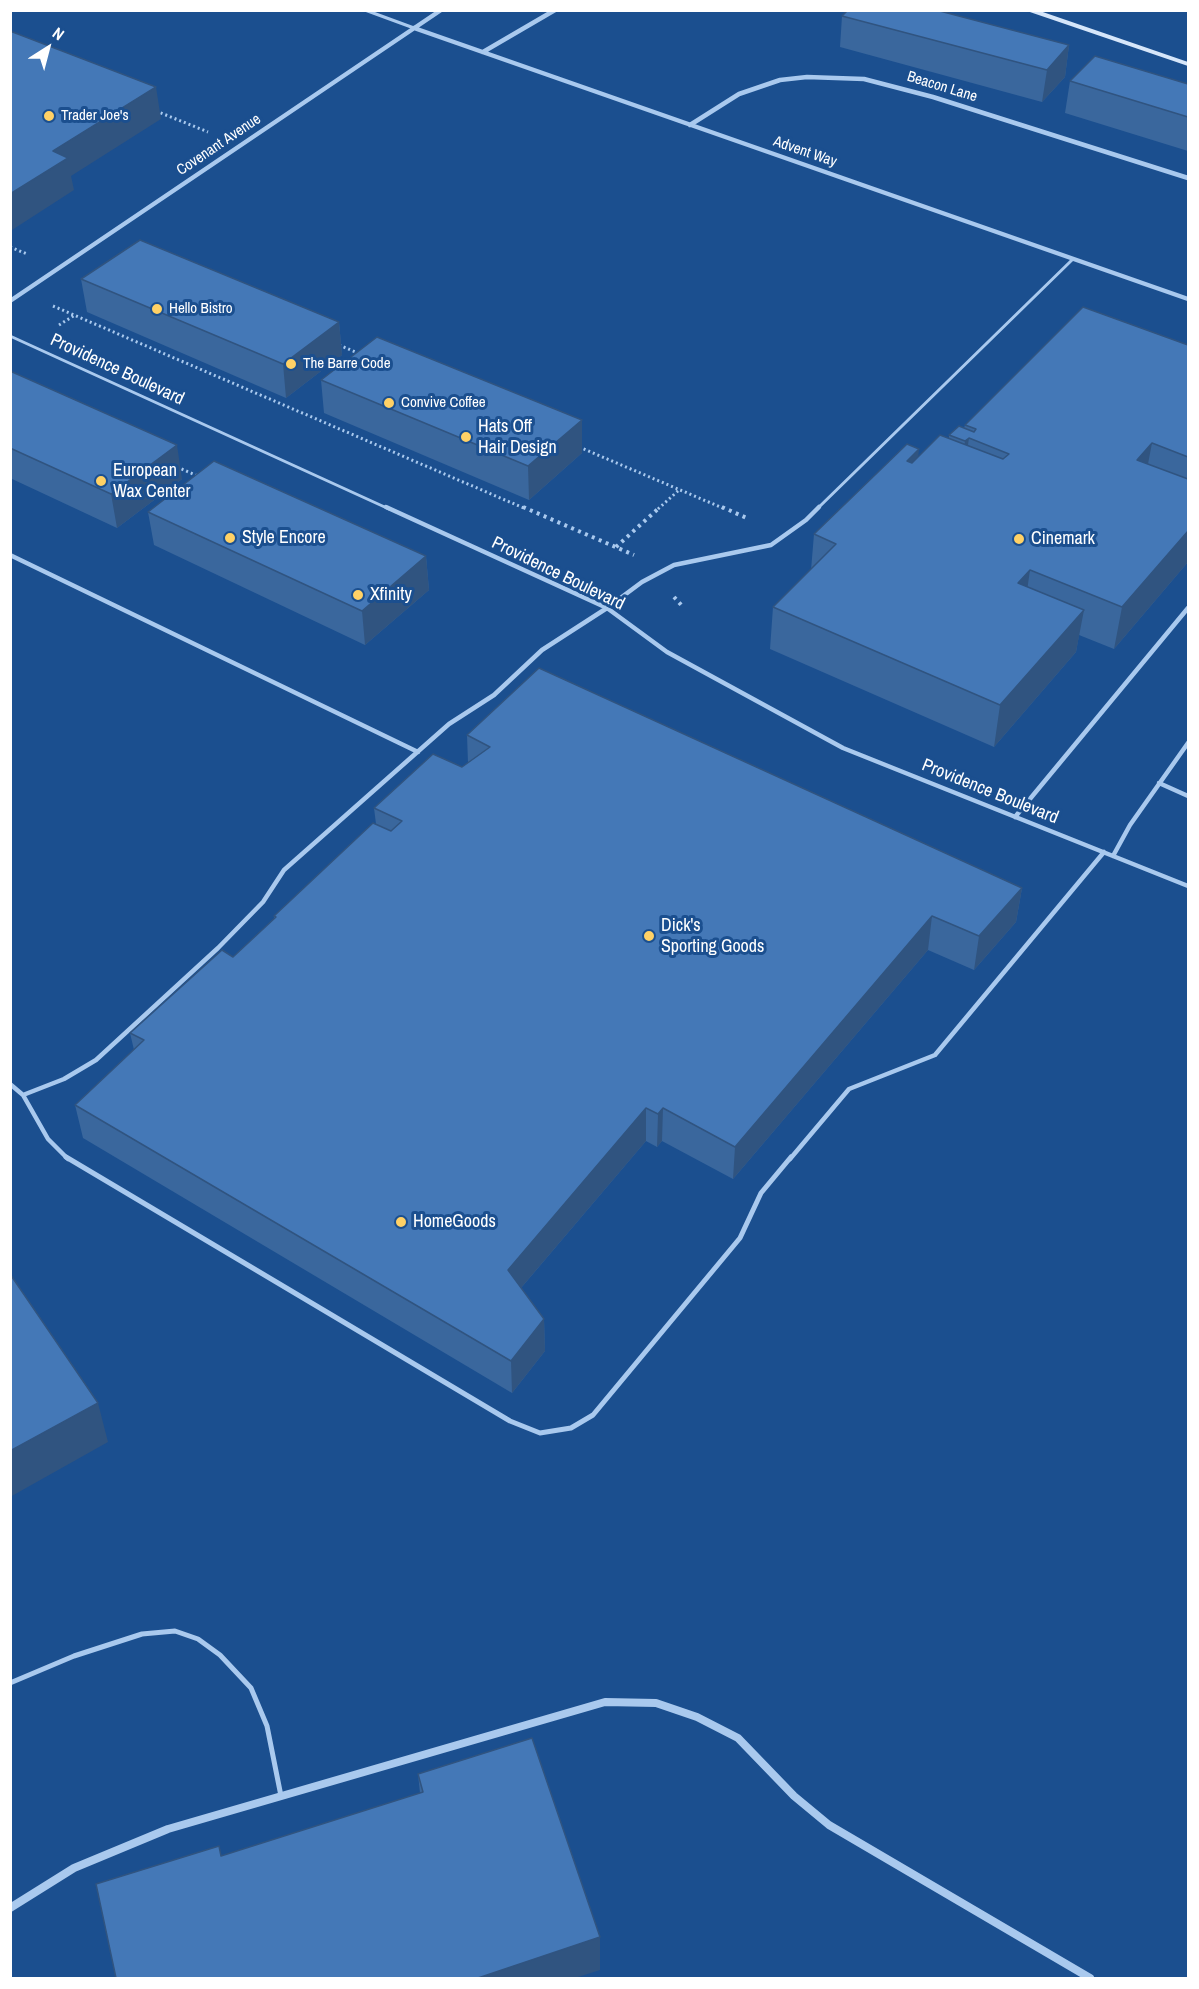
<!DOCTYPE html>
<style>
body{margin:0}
#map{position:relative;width:1199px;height:1989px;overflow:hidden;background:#1b4f8f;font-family:"Archivo Narrow",sans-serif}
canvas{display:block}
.frame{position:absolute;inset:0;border:12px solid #fff;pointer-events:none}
.north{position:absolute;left:18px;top:18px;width:60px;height:60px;-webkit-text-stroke:4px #1b4f8f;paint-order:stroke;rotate:36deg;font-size:16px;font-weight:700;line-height:24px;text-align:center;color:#fff}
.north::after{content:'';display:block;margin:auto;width:21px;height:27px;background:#fff;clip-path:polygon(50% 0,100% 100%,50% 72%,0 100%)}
</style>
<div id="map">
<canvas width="1199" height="1989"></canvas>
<div class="frame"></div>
<div class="north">N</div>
</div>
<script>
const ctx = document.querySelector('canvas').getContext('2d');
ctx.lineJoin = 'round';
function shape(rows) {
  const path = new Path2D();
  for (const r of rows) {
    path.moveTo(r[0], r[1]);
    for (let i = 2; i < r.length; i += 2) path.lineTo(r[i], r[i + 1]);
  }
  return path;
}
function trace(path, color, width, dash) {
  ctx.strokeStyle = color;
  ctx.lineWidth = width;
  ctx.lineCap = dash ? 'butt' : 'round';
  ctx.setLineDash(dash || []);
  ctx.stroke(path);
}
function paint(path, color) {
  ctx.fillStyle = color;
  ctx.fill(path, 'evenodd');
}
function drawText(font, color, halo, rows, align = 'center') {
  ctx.font = font + ' "Archivo Narrow",sans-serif';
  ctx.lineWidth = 6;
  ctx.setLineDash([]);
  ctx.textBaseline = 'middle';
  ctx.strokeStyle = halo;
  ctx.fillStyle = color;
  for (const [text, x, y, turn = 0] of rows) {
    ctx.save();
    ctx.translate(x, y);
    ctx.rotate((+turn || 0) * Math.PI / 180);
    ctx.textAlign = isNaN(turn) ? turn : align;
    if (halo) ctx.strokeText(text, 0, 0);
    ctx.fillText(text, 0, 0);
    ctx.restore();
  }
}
trace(shape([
 [156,111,208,132],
 [10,247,27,254],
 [53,306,526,509],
 [59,325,75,315],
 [339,345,360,354],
 [579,447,725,509],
 [177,467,200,477],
 [658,509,679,490]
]), '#a9c9ee', 3, [2, 3]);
trace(shape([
 [523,507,634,555],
 [722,507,749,519],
 [616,547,660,507],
 [674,597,684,608]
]), '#a9c9ee', 4, [3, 4.5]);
trace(shape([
 [365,10,414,28],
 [10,336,389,509],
 [817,509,1073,259]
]), '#a9c9ee', 3);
trace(shape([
 [386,507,607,608,667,652,843,748,1188,886],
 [10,555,418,752],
 [1159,783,1188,796],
 [1015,817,1188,608],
 [1113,856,1130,825,1188,743],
 [10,1084,23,1095,48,1139,68,1159],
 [23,1095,64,1079,96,1060,218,948,263,902,284,870,449,724,494,695,542,650,607,608,642,582,674,565,771,545,806,520,819,507],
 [790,1159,849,1089,935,1055,1104,852]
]), '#a9c9ee', 4.5);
trace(shape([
 [66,1157,510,1421,540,1433,571,1428,593,1415,740,1238,761,1193,791,1157],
 [10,1683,74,1656,142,1634,175,1631,198,1639,220,1655,251,1688,267,1726,281,1796]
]), '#a9c9ee', 5);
trace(shape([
 [414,28,1188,299],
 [483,52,555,10],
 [690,125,739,94,780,80,807,77,864,79,933,97,1188,178],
 [10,301,441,10]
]), '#a9c9ee', 4.5);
trace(shape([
 [10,1908,74,1868,168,1829,605,1702,656,1703,697,1717,738,1738,794,1796,829,1825,1090,1978]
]), '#a9c9ee', 8);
paint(shape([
 [1024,10,1037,10,1188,62,1188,66,1024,10]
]), '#d6e6fa');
paint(shape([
 [842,16,1069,45,1065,77,1042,102,840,47],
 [1070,81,1188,84,1188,151,1065,113],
 [81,279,339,322,342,355,286,398,87,312],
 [1188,345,1188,562,1114,649,1079,635,1076,652,994,747,770,649,773,607,811,570,814,534,919,456,949,438,949,435,964,428,965,425],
 [10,371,182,479,117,528,10,478],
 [321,380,582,420,582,453,529,500,324,413],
 [148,512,426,556,429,590,365,645,154,545],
 [467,735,1022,888,1016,922,974,970,928,950,733,1179,662,1141,657,1147,646,1141,521,1288,544,1319,545,1351,512,1393,83,1138,75,1105,134,1050,130,1033,233,957,274,919,274,916,376,824,374,808,462,767,468,763],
 [418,1774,600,1970,222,1856,420,1793]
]), '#3a679d');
paint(shape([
 [1069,45,1065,77,1042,102,1047,70],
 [156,87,161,119,71,176,74,190,12,230,10,222,10,194,53,151],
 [339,322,342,355,286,398,283,364],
 [582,420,582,453,529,500,528,466],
 [969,438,963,480,960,483,965,441],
 [1152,443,1144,485,1137,460],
 [177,445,182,479,117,528,111,494],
 [919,449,915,490,907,461],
 [1188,531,1188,562,1114,649,1122,607],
 [426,556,429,590,365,645,362,611],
 [1030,570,1024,612,1018,583],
 [1084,610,1076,652,994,747,1000,705],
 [1022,888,1016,922,974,970,979,936],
 [932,916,928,950,733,1179,735,1147],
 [646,1108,646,1141,509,1302,508,1270],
 [663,1108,662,1141,657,1147,658,1114],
 [544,1319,545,1351,512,1393,511,1361],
 [98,1403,108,1442,10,1497,10,1451],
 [600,1937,600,1970,575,1978,478,1978]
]), '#305480');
const building = shape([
 [848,10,936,10,1069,45,1047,70,842,16,848,10],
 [10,31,156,87,53,151,68,158,10,194,10,31],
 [1095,56,1188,84,1188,117,1070,81,1095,56],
 [140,240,339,322,283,364,81,279,140,240],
 [1083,307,1188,345,1188,457,1152,443,1137,460,1188,479,1188,531,1122,607,1030,570,1018,583,1084,610,1000,705,773,607,836,544,814,534,907,444,919,449,907,461,912,463,940,435,1003,459,1009,454,969,438,965,441,949,435,959,426,974,432,976,429,965,425,1083,307],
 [377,337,582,420,528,466,321,380,377,337],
 [10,371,177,445,111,494,10,448,10,371],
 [214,461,426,556,362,611,148,512,214,461],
 [539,668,1022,888,979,936,932,916,735,1147,663,1108,658,1114,646,1108,508,1270,544,1319,511,1361,75,1105,144,1040,130,1033,222,950,233,957,276,917,274,916,373,823,391,831,402,821,374,808,433,754,462,767,490,747,467,735,539,668],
 [10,1274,98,1403,10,1451,10,1274],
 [532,1738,600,1937,478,1978,116,1978,96,1884,219,1846,221,1856,423,1792,418,1774,532,1738]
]);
paint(building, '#4478b7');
trace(building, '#305480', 1.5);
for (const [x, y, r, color] of [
 [49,116,6,"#ffd166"],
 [157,309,6,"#ffd166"],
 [291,364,6,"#ffd166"],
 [389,403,6,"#ffd166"],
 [466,437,6,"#ffd166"],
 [101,481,6,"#ffd166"],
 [230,538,6,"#ffd166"],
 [1019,539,6,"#ffd166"],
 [358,595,6,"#ffd166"],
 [649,936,6,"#ffd166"],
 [401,1222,6,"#ffd166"]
]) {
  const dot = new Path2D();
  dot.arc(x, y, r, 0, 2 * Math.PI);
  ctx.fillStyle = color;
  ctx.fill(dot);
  trace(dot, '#1b4f8f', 2);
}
drawText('15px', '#fff', '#1b4f8f', [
 ["Beacon Lane",942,87,17],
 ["Covenant Avenue",219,145,-34],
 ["Advent Way",805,152,19]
]);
drawText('15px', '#fff', '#1b4f8f', [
 ["Trader Joe's",61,116],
 ["Hello Bistro",169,309],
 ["The Barre Code",303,364],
 ["Convive Coffee",401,403]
], 'left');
drawText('18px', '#fff', '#1b4f8f', [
 ["Providence Boulevard",117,370,25],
 ["Providence Boulevard",558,574,26],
 ["Providence Boulevard",990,792,22]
]);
drawText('18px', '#fff', '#1b4f8f', [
 ["Hats Off",478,427],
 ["Hair Design",478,448],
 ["European",113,471],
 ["Wax Center",113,492],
 ["Style Encore",242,538],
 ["Cinemark",1031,539],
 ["Xfinity",370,595],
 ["Dick's",661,926],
 ["Sporting Goods",661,947],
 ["HomeGoods",413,1222]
], 'left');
</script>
